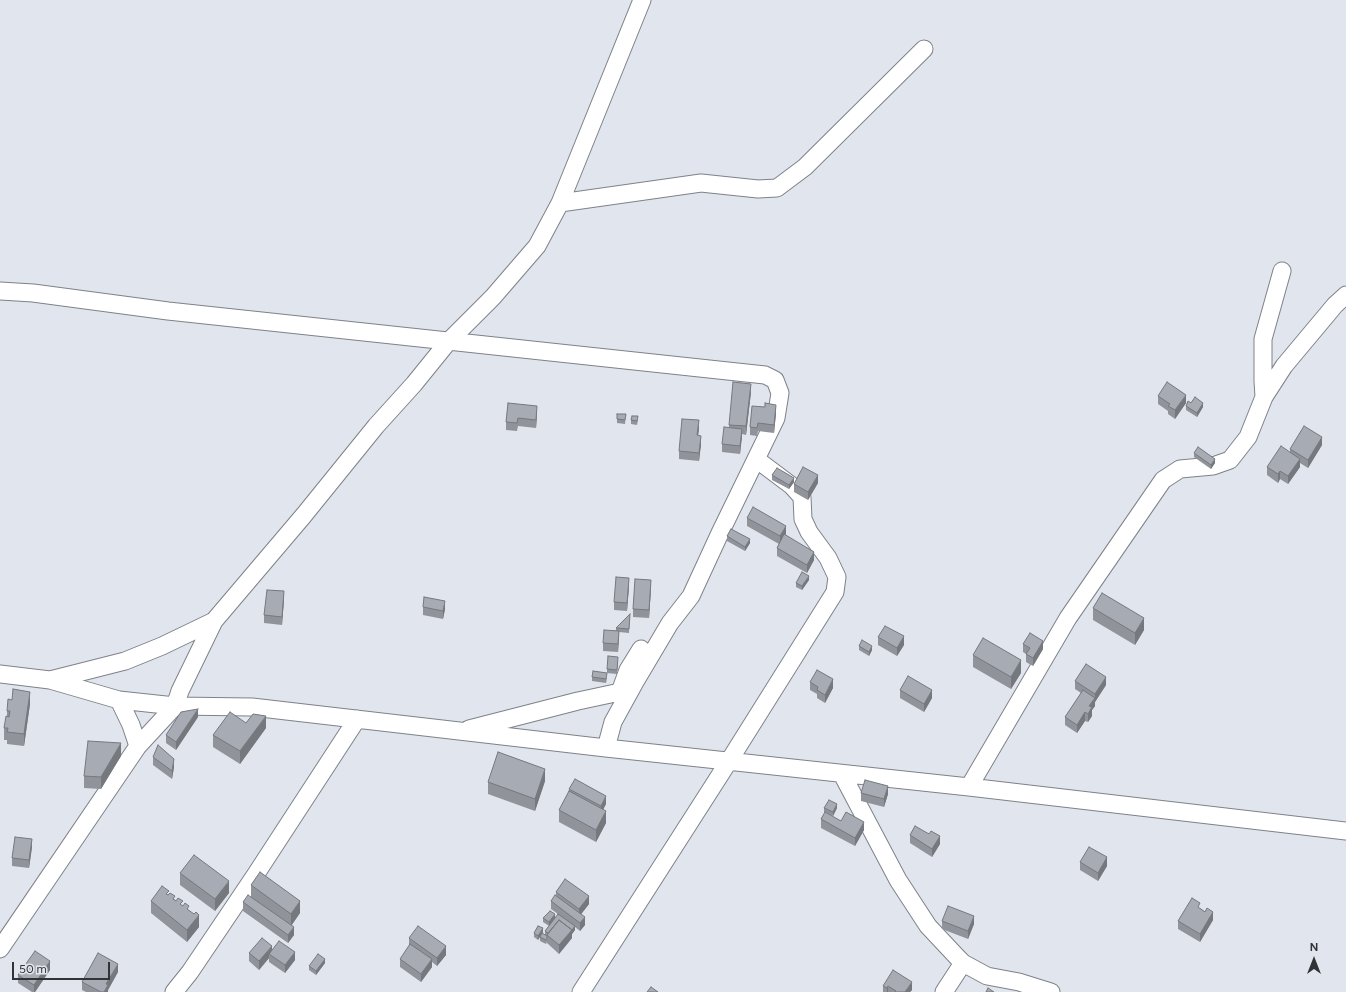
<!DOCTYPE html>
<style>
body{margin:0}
#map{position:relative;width:1346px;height:992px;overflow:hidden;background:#e1e5ee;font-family:Figtree,sans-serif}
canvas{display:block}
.north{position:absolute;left:1294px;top:940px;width:40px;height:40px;-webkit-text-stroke:3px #e1e5ee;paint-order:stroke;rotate:0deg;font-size:11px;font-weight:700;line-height:16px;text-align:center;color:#323336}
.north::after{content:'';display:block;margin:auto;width:14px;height:18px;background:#323336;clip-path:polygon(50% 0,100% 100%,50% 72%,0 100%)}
.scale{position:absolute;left:12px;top:962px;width:98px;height:18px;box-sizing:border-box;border:2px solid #323336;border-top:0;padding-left:5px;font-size:12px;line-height:14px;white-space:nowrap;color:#323336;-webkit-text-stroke:3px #e1e5ee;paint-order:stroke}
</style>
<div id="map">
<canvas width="1346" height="992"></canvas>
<div class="north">N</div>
<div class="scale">50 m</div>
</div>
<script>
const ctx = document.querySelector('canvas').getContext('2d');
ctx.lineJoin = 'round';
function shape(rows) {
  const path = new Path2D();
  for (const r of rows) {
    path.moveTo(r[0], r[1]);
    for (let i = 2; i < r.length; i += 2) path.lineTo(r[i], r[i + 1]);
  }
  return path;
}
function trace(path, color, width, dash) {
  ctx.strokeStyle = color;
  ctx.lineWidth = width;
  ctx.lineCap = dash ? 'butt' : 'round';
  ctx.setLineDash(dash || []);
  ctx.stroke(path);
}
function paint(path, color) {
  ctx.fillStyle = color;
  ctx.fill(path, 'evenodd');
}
const minor = shape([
 [560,203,701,183,758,189,777,188,805,167,924,49],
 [0,291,33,293,168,311,765,375,775,380,780,393,776,418,720,533,691,596,670,623,635,682,613,722,606,748],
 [1264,397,1284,366,1335,305,1346,295],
 [0,674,50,680,119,700,175,706,252,707,606,748,969,787,1346,831],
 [50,680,125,661,162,646,214,621,304,515,376,426,414,384,448,342,493,297,537,246,560,203,642,0],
 [119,700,131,725,138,746],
 [469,729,578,701,620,692,628,670,641,649],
 [842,774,898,880,928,926,958,958,963,963,987,976,1019,982,1051,992],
 [969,787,1068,618,1163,480,1180,469,1213,466,1230,460,1248,437,1264,397,1263,381,1263,339,1282,271],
 [0,949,138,746,175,706,180,691,214,621],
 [174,992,190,972,256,874,357,719],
 [581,992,729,761,835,592,837,577,828,558,809,532,803,519,802,497,792,486,756,459],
 [944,992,963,963]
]);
trace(minor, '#7e8289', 19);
trace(minor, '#fff', 17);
paint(shape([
 [751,392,746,435,742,434,740,454,722,452,722,444,729,428,729,425],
 [1158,396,1186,403,1175,419,1168,414,1168,411,1158,404],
 [508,403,537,414,536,428,518,426,517,431,506,430,506,422],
 [1191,403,1203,407,1197,417,1186,410,1186,406],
 [765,407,776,413,774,433,758,431,757,436,750,435,750,427],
 [617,414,626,414,625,424,617,423],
 [631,420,638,420,637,425,631,424],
 [699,429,698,435,701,444,699,461,679,459,679,451],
 [1322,445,1308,468,1300,463,1300,467,1288,484,1280,479,1278,483,1267,475,1267,467,1290,452,1290,449],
 [1194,453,1215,463,1211,469,1194,457],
 [772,475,794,482,789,489,772,480],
 [818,483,808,500,794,492,794,484],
 [747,518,786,534,785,535,814,560,807,573,777,556,777,548,779,544,747,526],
 [727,536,750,543,745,551,727,541],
 [809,580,802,590,796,587,796,583],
 [629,586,627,611,614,610,614,602],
 [651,588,649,618,633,617,633,609],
 [284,599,282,625,264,623,264,615],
 [423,607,445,609,443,619,423,615],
 [1093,608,1144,630,1135,645,1093,620],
 [630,614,629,633,619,632,618,652,603,651,603,643,616,630,616,628],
 [878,637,904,645,897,656,878,645],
 [1023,644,1043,649,1033,666,1026,662,1026,654,1023,652],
 [859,646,872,650,869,656,859,650],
 [973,655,1021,673,1011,689,973,667],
 [618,661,617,674,607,673,607,669],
 [592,677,607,678,606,683,592,681],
 [1075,681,1106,685,1095,702,1095,706,1092,710,1092,716,1088,722,1085,721,1077,733,1065,725,1065,717,1081,693,1075,689],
 [810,682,833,688,825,703,817,698,817,694,810,690],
 [900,690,932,698,924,712,900,698],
 [12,700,30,704,24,746,7,744,7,740,4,740,4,728,7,717,7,711],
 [198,717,176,750,166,743,166,735],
 [246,723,266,728,240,764,213,747,213,735],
 [121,756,101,789,84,788,84,776],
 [153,757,174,767,172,779,153,765],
 [545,781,535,811,488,794,488,782],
 [569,789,606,804,603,809,606,823,596,842,559,822,559,810,569,791],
 [861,793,888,794,884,807,861,801],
 [824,808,837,808,833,816,824,812],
 [821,819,841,821,864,830,855,846,821,828],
 [910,835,940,844,932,857,910,843],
 [32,847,29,868,12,866,12,858],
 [1080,862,1107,866,1098,881,1080,870],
 [180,873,229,893,215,911,180,885],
 [251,885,300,913,291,926,294,935,288,943,243,911,243,902,251,897],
 [556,892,589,904,581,914,585,925,580,931,575,927,575,930,572,934,572,938,559,954,547,943,547,942,546,944,540,941,540,937,538,940,534,937,534,933,543,932,542,933,547,936,545,935,545,931,549,926,543,922,543,918,555,918,558,914,551,909,551,901,556,896],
 [169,895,175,900,189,911,199,927,187,942,151,913,151,901],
 [1200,908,1205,912,1213,920,1200,942,1178,929,1178,921],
 [942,921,974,924,968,939,942,929],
 [409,938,446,955,437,966,432,962,432,967,421,982,400,967,400,959,409,946],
 [272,951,295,960,285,973,269,962,269,958,259,970,249,961,249,953],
 [325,963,316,975,309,970,309,966],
 [50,970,35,992,32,992,18,983,18,975],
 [118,972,108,990,108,992,86,992,82,990,82,982],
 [883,986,912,990,910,992,883,992]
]), '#90939a');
paint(shape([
 [751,384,751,392,746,435,746,426],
 [1186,395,1186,403,1175,419,1175,410],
 [1203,403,1203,407,1197,417,1197,413],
 [776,405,776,413,774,433,774,425],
 [537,406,537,414,536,428,536,420],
 [699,420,699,429,697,443,697,435],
 [742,429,742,437,740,454,740,446],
 [701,436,701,444,699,461,699,453],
 [1322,437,1322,445,1308,468,1308,460],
 [1215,459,1215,463,1211,469,1211,465],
 [1300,459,1300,467,1288,484,1288,476],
 [1280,471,1280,479,1278,483,1278,474],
 [818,475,818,483,808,500,808,492],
 [794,478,794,482,789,489,789,485],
 [786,526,786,534,780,544,780,536],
 [750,539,750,543,745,551,745,547],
 [814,552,814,560,807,573,807,565],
 [809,576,809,580,802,590,802,586],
 [629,578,629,586,627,611,627,603],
 [651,580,651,588,649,618,649,610],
 [284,591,284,599,282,625,282,617],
 [445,601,445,609,443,619,443,611],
 [1144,618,1144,630,1135,645,1135,633],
 [619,631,619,639,618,652,618,644],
 [904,636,904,645,897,656,897,648],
 [1043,641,1043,649,1033,666,1033,658],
 [872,646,872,650,869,656,869,652],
 [1021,660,1021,673,1011,689,1011,677],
 [1106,677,1106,685,1095,702,1095,694],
 [833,679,833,688,825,703,825,695],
 [932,690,932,698,924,712,924,704],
 [30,692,30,704,24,746,24,734],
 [1095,698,1095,706,1092,710,1092,716,1088,722,1088,714,1089,706],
 [198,709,198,717,176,750,176,742],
 [1085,712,1085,721,1077,733,1077,725],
 [266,716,266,728,240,764,240,751],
 [121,743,121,756,101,789,101,777],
 [174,759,174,767,172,779,172,771],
 [545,769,545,781,535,811,535,799],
 [888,786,888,794,884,807,884,799],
 [606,796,606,804,601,814,601,806],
 [837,804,837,808,833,816,833,812],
 [606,811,606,823,596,842,596,830],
 [864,822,864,830,855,846,855,838],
 [940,836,940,844,932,857,932,849],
 [32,839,32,847,29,868,29,860],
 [1107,857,1107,866,1098,881,1098,873],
 [229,881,229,893,215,911,215,899],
 [589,896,589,904,579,917,579,909],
 [300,901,300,913,291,926,291,914],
 [1213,912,1213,920,1200,942,1200,934],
 [555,914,555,919,549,926,549,922],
 [199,915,199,927,187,942,187,930],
 [974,916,974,924,968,939,968,931],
 [585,917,585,925,580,931,580,923],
 [575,926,575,930,572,934,572,938,559,954,559,945],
 [294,927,294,935,288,943,288,935],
 [543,928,543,932,538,940,538,936],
 [272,946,272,955,269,954,269,958,259,970,259,961],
 [446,946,446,955,437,966,437,958],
 [295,952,295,960,285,973,285,965],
 [325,959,325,963,316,975,316,971],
 [432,959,432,967,421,982,421,974],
 [50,961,50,970,35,992,34,992,34,985],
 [118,964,118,972,108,990,108,992,104,992,106,984],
 [912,982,912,990,910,992,905,992],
 [888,986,888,992,887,992,887,988]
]), '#75787d');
const building = shape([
 [733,382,751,384,746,426,729,425,733,382],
 [1167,382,1186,395,1175,410,1168,406,1170,404,1158,396,1167,382],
 [1195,397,1203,403,1197,413,1186,406,1188,401,1191,403,1195,397],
 [508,403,537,406,536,420,518,418,517,423,506,422,508,403],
 [765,403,776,405,774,425,758,423,757,428,750,427,752,406,765,407,765,403],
 [617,414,626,414,625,420,617,419,617,414],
 [632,416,638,416,637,421,631,420,632,416],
 [682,419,699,420,697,435,701,436,699,453,679,451,682,419],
 [1304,426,1322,437,1308,460,1290,449,1304,426],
 [724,427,742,429,740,446,722,444,724,427],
 [1281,446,1300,459,1288,476,1280,471,1278,474,1267,467,1281,446],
 [1198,447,1215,459,1211,465,1194,453,1198,447],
 [803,467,818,475,808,492,794,484,803,467],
 [777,468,794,478,789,485,772,475,777,468],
 [753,507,786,526,780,536,747,518,753,507],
 [731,529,750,539,745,547,727,536,731,529],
 [784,534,814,552,807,565,777,548,784,534],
 [802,572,809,576,802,586,796,583,802,572],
 [616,577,629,578,627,603,614,602,616,577],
 [635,579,651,580,649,610,633,609,635,579],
 [267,590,284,591,282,617,264,615,267,590],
 [1102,593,1144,618,1135,633,1093,608,1102,593],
 [424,597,445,601,443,611,423,607,424,597],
 [630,614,629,629,616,628,630,614],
 [885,626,904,636,897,648,878,637,885,626],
 [604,630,619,631,618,644,603,643,604,630],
 [1030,633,1043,641,1033,658,1026,654,1030,648,1023,644,1030,633],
 [983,638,1021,660,1011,677,973,655,983,638],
 [862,640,872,646,869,652,859,646,862,640],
 [608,656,618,657,617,670,607,669,608,656],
 [1086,664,1106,677,1095,694,1075,681,1086,664],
 [817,670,833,679,825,695,817,690,818,687,810,682,817,670],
 [593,671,607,673,606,679,592,677,593,671],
 [908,676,932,690,924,704,900,690,908,676],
 [13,689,30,692,24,734,7,732,8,728,4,728,6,716,9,717,10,711,7,711,8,699,12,700,13,689],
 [1083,690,1095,698,1089,706,1092,707,1088,714,1085,712,1077,725,1065,717,1083,690],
 [198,709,176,742,166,735,181,712,198,709],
 [230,712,246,723,253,714,266,716,240,751,213,735,230,712],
 [88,741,121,743,101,777,84,776,88,741],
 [158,745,174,759,172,771,153,757,158,745],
 [498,752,545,769,535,799,488,782,498,752],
 [575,779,606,796,601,806,569,789,575,779],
 [865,780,888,786,884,799,861,793,865,780],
 [569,791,606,811,596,830,559,810,569,791],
 [829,800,837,804,833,812,824,808,829,800],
 [825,812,841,821,846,812,864,822,855,838,821,819,825,812],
 [915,826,929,834,931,831,940,836,932,849,910,835,915,826],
 [15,837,32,839,29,860,12,858,15,837],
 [1089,847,1107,857,1098,873,1080,862,1089,847],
 [194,855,229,881,215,899,180,873,194,855],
 [260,872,300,901,291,914,251,885,260,872],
 [565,879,589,896,579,909,556,892,565,879],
 [162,886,169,891,166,894,168,895,170,893,175,896,173,899,176,901,178,898,183,901,180,904,183,906,185,903,189,906,187,909,194,914,196,912,199,915,187,930,151,901,162,886],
 [248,895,294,927,288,935,243,902,248,895],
 [555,895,585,917,580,923,551,901,555,895],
 [1192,898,1200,903,1198,907,1205,912,1207,908,1213,912,1200,934,1178,921,1192,898],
 [948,906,974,916,968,931,942,921,948,906],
 [550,911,555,914,549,922,543,918,550,911],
 [558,914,575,926,572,930,559,920,548,933,545,931,558,914],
 [559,920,572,930,559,945,547,935,559,920],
 [418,926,446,946,437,958,409,938,418,926],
 [538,926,543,928,538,936,534,933,538,926],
 [542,933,547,936,547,938,546,940,540,937,542,933],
 [262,938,272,946,259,961,249,953,262,938],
 [279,941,295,952,285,965,269,954,279,941],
 [410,944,432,959,421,974,400,959,410,944],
 [35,951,50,961,34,985,18,975,35,951],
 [98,953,118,964,106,984,108,985,104,992,101,992,82,982,98,953],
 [318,954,325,959,316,971,309,966,318,954],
 [893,970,912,982,905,992,895,992,896,991,888,986,887,988,883,986,893,970],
 [651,987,658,992,647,992,651,987],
 [988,988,994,992,986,992,988,988]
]);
paint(building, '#a7abb3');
trace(building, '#75787d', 1);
</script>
